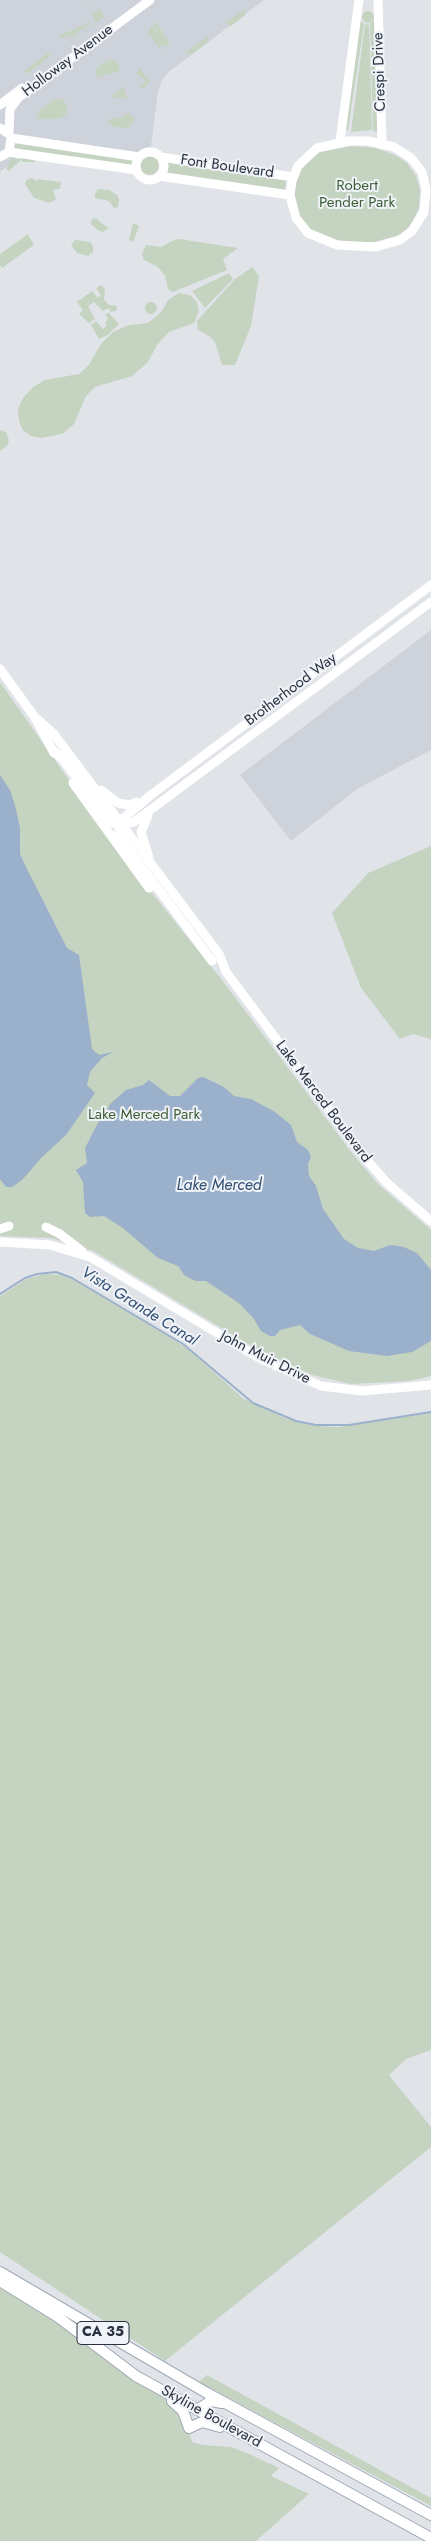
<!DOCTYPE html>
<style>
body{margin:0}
canvas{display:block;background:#e0e4e9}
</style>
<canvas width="431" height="2541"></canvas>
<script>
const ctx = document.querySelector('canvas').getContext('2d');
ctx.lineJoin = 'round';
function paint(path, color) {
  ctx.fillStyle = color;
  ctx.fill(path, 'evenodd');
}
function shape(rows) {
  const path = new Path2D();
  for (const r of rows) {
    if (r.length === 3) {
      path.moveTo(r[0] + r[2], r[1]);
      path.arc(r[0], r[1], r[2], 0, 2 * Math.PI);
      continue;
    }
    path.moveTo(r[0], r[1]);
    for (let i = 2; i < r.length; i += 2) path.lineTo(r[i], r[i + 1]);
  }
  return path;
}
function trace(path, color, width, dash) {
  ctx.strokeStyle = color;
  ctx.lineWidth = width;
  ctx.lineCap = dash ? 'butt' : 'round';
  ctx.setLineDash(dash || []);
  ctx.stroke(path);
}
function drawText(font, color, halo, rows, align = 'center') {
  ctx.font = font + ' Jost,sans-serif';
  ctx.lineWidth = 4;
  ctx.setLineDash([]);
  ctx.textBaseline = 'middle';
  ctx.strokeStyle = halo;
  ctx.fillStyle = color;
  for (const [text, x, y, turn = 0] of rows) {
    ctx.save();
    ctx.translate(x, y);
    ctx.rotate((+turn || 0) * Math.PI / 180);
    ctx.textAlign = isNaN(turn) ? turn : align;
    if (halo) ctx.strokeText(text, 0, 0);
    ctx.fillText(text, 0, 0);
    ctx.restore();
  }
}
paint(shape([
 [0,0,264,0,170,71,162,80,158,91,151,146,136,155,21,138,16,159,0,172],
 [431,630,431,750,357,789,291,841,240,775]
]), '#ced3db');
paint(shape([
 [85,0,93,21,71,38,69,35,61,38,60,35,93,21],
 [87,0,92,12,100,10,104,17,63,47,95,22],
 [245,9,245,15,231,26,225,23],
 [368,17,6],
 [360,20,364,24,348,130,345,130],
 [374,20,378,133,373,130,370,24],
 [156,22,170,43,164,49,168,43,159,48,148,33,152,25,163,38,153,24],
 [365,24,369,25,372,130,351,132],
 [208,36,207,43,192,54,185,53],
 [49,52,50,56,27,74,24,71],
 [108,60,117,61,120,71,97,78,96,69],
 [139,67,150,81,147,86,142,88,139,84,142,85,146,81,136,73,139,71],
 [123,86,127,99,112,97,112,96],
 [55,99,62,99,68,106,65,116,59,119,35,119,42,108],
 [128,113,134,117,134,121,128,128,114,127,108,121,108,119,114,122,110,118,119,118],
 [16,142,132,160,132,166,15,149],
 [353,146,376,148,397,156,407,163,416,176,420,190,419,208,410,226,399,235,374,242,348,242,332,239,310,229,302,221,295,206,294,187,301,167,320,152],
 [149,165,10],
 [22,156,34,159,35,162,23,162,21,160,9,171,6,169,11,159,21,159],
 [166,162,286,179,285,192,164,174],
 [32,178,37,181,38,179,61,182,60,189,53,190,56,199,50,203,34,198,25,184,26,180],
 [99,189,109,190,117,195,119,199,118,207,114,208,109,201,95,198,95,193],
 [96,218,101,223,109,228,103,232,99,231,91,224,92,219],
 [133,223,139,226,133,242,129,240],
 [28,234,34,245,2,268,0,265,0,254],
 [181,239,198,242,238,248,223,259,227,270,173,292,168,289,165,276,158,267,144,260,142,254,146,245,161,247,174,240],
 [75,240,90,242,93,246,93,252,88,256,77,253,71,245],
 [252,267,259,276,251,326,235,365,222,365,215,342,209,336,198,330,197,321,234,280],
 [229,273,233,279,205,308,192,291],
 [101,285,105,289,104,299,109,305,117,306,116,311,111,312,108,308,103,311,94,302,88,306,95,319,89,323,79,314,83,310,77,302,92,291,97,297,101,296,96,288],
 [179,293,190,295,197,302,199,311,194,323,169,332,157,345,148,362,132,376,95,387,86,396,74,424,62,434,41,438,31,436,23,430,19,421,18,409,23,398,33,387,45,380,79,374,89,365,100,345,113,332,129,325,147,323,152,320,162,311,168,300],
 [151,308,6],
 [109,313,119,324,106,336,99,339,91,325,96,321,103,329,107,325,105,324,108,318,105,314],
 [0,430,6,432,9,440,7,446,0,451],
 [0,682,123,857,222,980,352,1153,378,1184,431,1230,431,1376,409,1381,351,1384,312,1375,253,1347,93,1251,51,1238,0,1236],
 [431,846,431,1039,413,1034,400,1039,361,988,332,913,368,873],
 [44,1274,60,1275,77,1281,170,1337,188,1349,244,1399,287,1419,316,1426,338,1427,431,1413,431,2050,406,2059,389,2075,431,2127,431,2147,165,2361,0,2252,0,1296,26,1279],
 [0,2281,181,2408,192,2442,202,2445,231,2447,247,2453,279,2468,271,2476,309,2494,256,2541,0,2541],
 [207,2375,431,2498,431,2506,199,2382]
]), '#c5d3c1');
paint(shape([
 [0,775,10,790,16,809,20,828,20,854,25,865,67,948,79,955,92,1049,99,1055,113,1052,102,1058,90,1072,87,1085,95,1093,66,1135,42,1157,22,1180,12,1187,6,1187,0,1179],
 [203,1077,224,1087,234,1096,251,1099,275,1112,291,1125,297,1142,308,1150,311,1157,308,1164,309,1176,316,1186,323,1209,344,1239,358,1248,374,1251,390,1245,404,1247,417,1253,431,1270,431,1341,412,1352,387,1356,349,1351,310,1334,300,1325,280,1330,275,1336,270,1336,261,1331,254,1319,240,1304,206,1281,196,1281,185,1276,178,1266,158,1258,123,1228,104,1216,90,1217,85,1213,83,1182,76,1170,87,1163,85,1148,99,1121,105,1116,110,1104,126,1090,143,1085,149,1080,170,1096,180,1096,198,1078]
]), '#9bb0ca');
trace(shape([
 [0,1294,25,1278,37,1274,56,1272,72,1278,183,1344,253,1403,296,1421,316,1425,349,1425,431,1412]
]), '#9bb0ca', 2);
const primary = shape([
 [0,2272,207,2393,431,2515],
 [0,2281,58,2317,136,2376,431,2538],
 [172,2401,183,2411,189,2428,202,2422,220,2427],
 [197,2410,211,2401,222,2403]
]);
trace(primary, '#9fa8b5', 12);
trace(shape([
 [378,0,382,143],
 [0,105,22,88],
 [0,128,9,134],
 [9,134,10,109,18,98,150,0],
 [340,141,359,0],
 [348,141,368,141,394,147,411,158,422,172,426,189,424,212,412,231,400,240,376,247,337,245,308,233,296,218,290,195,292,181,298,166,317,148,348,141],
 [9,152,137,170],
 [150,166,14],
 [0,157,9,152,11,138,139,157],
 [161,157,293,177],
 [159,176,290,195],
 [0,669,34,716,54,753],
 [34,716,53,733,219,954,226,972,365,1158,387,1183,431,1221],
 [52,749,63,760,109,821,119,826,134,822,431,602],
 [73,783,149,888],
 [101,790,118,803,129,805,137,802],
 [148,816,141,832,149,857],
 [212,961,127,847,119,831,120,821,151,795,431,585],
 [46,1227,60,1234,82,1251],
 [0,1229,9,1226],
 [0,1242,50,1245,90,1257,259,1358,321,1386,362,1391,431,1385]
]), '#fff', 9);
trace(primary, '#fff', 10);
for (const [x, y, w] of [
 [103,2333,52]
]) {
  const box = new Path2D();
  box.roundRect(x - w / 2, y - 11.5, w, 23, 4);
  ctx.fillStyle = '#f0f3f7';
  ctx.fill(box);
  trace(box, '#293141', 1);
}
drawText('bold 14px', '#293141', null, [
 ["CA 35",103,2333]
]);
drawText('15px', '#293141', '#f0f3f7', [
 ["Holloway Avenue",68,61,-37],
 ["Crespi Drive",380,72,-92],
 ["Font Boulevard",227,167,8],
 ["Brotherhood Way",291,690,-37],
 ["Lake Merced Boulevard",323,1102,53],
 ["John Muir Drive",265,1358,27],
 ["Skyline Boulevard",211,2417,29]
]);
drawText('15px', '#3c5d36', '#f0f3f7', [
 ["Robert",357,186],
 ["Pender Park",357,203],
 ["Lake Merced Park",144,1115]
]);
drawText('italic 16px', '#324f75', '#f0f3f7', [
 ["Lake Merced",219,1186],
 ["Vista Grande Canal",139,1307,32]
]);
</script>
